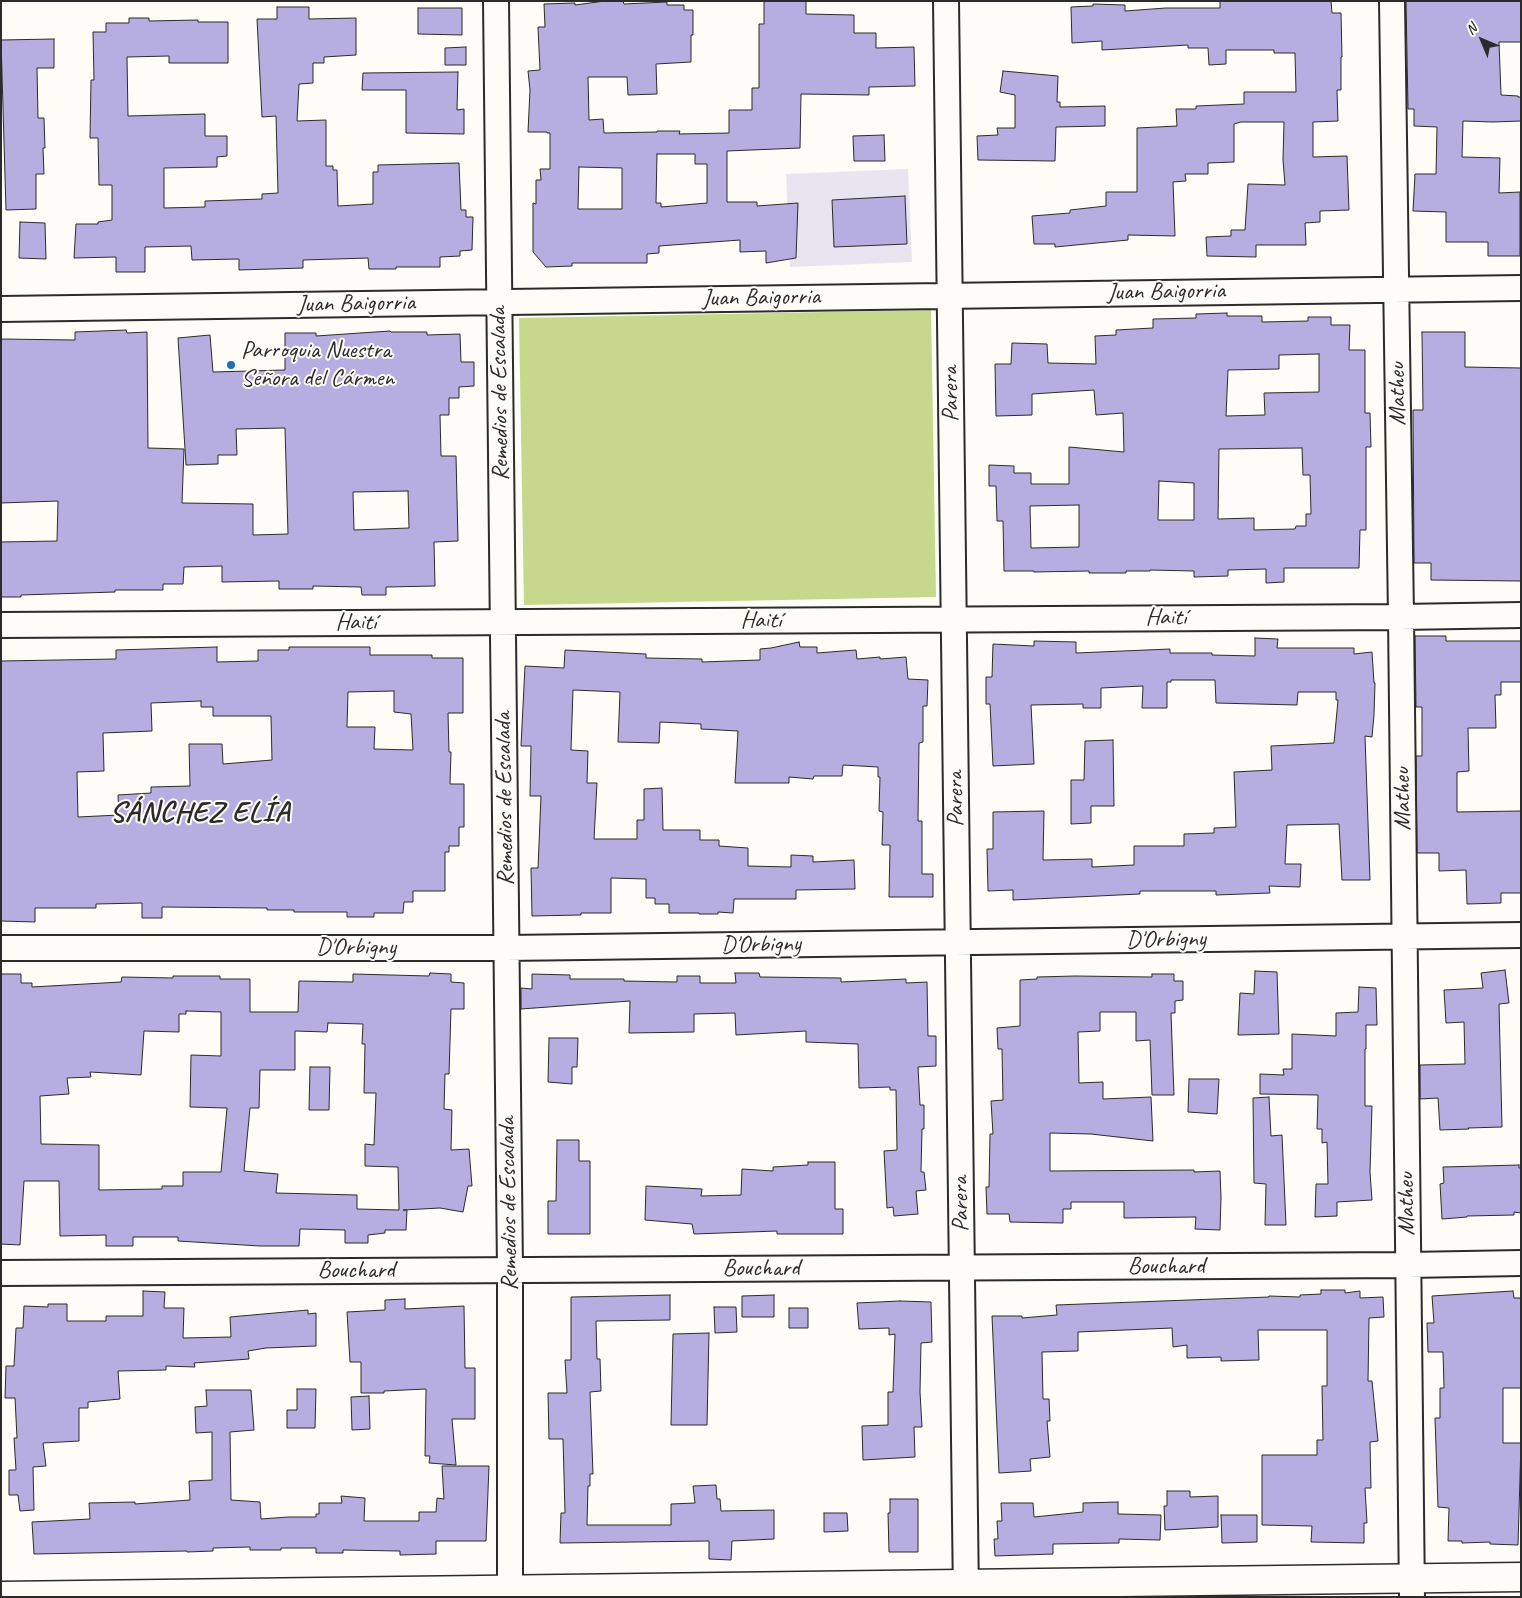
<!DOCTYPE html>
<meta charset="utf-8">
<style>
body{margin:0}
#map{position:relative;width:1522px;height:1598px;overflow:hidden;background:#fdfcf7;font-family:Caveat,sans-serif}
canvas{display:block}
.frame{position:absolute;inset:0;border:2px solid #2b2b2b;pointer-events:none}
.north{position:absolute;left:1457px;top:15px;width:50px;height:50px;-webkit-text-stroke:4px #fdfcf7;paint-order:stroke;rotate:315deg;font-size:14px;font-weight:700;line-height:20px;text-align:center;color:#2b2b2b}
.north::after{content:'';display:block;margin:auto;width:18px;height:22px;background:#2b2b2b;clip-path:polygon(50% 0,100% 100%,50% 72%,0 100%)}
</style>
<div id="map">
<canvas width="1522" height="1598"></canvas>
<div class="frame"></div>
<div class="north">N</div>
</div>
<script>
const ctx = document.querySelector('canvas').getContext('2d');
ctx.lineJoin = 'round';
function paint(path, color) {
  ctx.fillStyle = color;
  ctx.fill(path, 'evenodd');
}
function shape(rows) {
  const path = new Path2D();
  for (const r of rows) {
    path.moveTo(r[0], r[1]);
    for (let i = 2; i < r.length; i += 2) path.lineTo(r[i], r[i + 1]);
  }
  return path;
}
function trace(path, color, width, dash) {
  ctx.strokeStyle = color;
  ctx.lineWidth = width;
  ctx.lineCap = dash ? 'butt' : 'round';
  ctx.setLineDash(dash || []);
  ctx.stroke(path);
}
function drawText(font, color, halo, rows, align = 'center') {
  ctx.font = font + ' Caveat,sans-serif';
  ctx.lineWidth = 4;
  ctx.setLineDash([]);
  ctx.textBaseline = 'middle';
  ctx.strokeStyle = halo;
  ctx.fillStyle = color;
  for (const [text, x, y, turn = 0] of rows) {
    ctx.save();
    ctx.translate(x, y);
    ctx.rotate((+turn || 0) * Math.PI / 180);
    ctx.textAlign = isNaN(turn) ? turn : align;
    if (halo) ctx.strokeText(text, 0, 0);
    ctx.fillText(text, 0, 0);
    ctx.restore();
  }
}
paint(shape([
 [908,169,912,262,790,267,786,174]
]), '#e8e5f0');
paint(shape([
 [931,310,936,597,524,605,519,318]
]), '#c7d78b');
const building = shape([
 [605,1,623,1,624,4,667,2,667,5,684,5,684,10,693,10,693,35,691,35,691,62,656,64,657,94,628,95,627,77,588,77,589,120,603,119,604,133,657,132,657,131,680,131,679,134,729,133,729,110,752,110,752,88,759,88,759,24,764,24,764,1,806,1,806,14,854,15,854,33,876,33,876,48,914,47,915,86,869,87,869,95,801,94,800,148,727,151,727,202,757,202,757,206,798,203,796,258,766,263,766,251,740,252,740,240,659,246,659,253,647,254,647,263,572,263,572,266,546,267,533,252,533,203,536,204,536,180,541,180,540,169,550,169,550,133,547,133,547,132,528,132,530,90,528,71,540,70,538,27,545,27,544,4,575,3,575,5,605,1],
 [657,154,695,154,695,164,707,164,707,203,661,207,661,203,656,203,657,154],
 [579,167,622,168,622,209,578,209,579,167],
 [1220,1,1331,1,1332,13,1341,13,1342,57,1341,57,1341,90,1337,90,1338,121,1313,122,1313,157,1347,156,1349,210,1320,211,1320,222,1305,223,1306,245,1256,245,1256,257,1207,256,1206,237,1231,236,1231,230,1245,230,1248,184,1285,185,1283,160,1284,122,1241,122,1234,124,1234,162,1208,163,1208,174,1185,174,1186,181,1173,182,1175,236,1128,235,1128,240,1055,247,1055,244,1034,244,1032,216,1070,213,1070,210,1106,206,1106,192,1137,192,1137,128,1177,126,1176,109,1196,109,1196,106,1244,104,1244,92,1296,92,1295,53,1274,53,1274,50,1226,50,1226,64,1209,65,1208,48,1188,48,1188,45,1102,50,1102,41,1072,43,1071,7,1093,6,1093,4,1125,5,1125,11,1166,8,1220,8,1220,1],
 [1406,1,1521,1,1521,42,1499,42,1501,95,1518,96,1518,97,1521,97,1521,121,1493,122,1463,121,1462,157,1500,158,1499,193,1520,192,1520,256,1488,256,1488,242,1446,242,1446,212,1413,211,1415,174,1436,174,1437,127,1414,126,1414,109,1408,109,1406,1],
 [277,7,309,7,309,19,356,18,356,55,324,57,324,63,313,63,313,83,299,84,297,121,326,120,326,166,333,166,333,170,337,170,338,206,373,204,373,172,378,172,378,165,459,163,461,210,466,210,466,217,473,217,472,250,460,251,460,256,440,257,440,267,396,267,396,269,369,269,368,258,303,260,303,268,239,270,239,259,192,260,191,246,145,247,145,272,116,272,116,257,74,258,76,224,98,224,98,222,112,220,112,185,99,185,98,138,90,138,91,80,94,80,93,32,106,32,106,23,129,23,129,18,149,18,149,21,198,20,198,22,228,22,228,63,169,63,169,56,127,57,128,116,205,114,205,136,227,136,227,156,217,157,217,167,164,168,164,208,205,207,205,201,262,199,262,194,278,193,276,116,262,117,257,19,277,19,277,7],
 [418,8,462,8,462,35,418,34,418,8],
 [54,39,54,68,37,68,38,118,44,118,45,148,43,148,44,174,36,174,36,209,6,210,1,40,54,39],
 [466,47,466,65,445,65,445,48,466,47],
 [1003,71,1058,76,1057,102,1060,102,1060,107,1105,106,1105,126,1056,127,1055,161,978,160,977,136,998,135,997,128,1015,128,1015,95,1000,92,1003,71],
 [458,72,457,110,464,109,464,134,406,133,406,90,362,90,363,73,458,72],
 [884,135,885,161,854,161,853,136,884,135],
 [905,196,907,244,834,247,832,200,905,196],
 [20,222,45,223,46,259,19,258,20,222],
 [1227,313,1227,316,1262,316,1262,322,1308,321,1308,317,1331,317,1331,325,1350,325,1349,350,1365,350,1365,413,1370,413,1371,447,1366,447,1366,530,1360,530,1359,568,1284,568,1284,582,1266,583,1266,569,1228,570,1228,576,1194,577,1194,571,1150,570,1150,571,1126,571,1126,573,1089,573,1089,571,1034,572,1034,571,1004,571,1003,521,997,521,996,486,989,486,989,465,1014,466,1014,473,1031,473,1031,484,1069,484,1069,447,1124,452,1123,413,1096,415,1094,390,1032,394,1032,415,996,416,995,364,1011,364,1012,343,1047,344,1048,363,1096,364,1095,336,1116,335,1116,330,1153,328,1153,319,1196,318,1196,314,1227,313],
 [1319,354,1319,392,1264,393,1265,415,1226,416,1228,370,1279,369,1279,355,1319,354],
 [1302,448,1303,475,1310,475,1311,514,1306,514,1306,526,1296,526,1295,529,1254,530,1254,518,1218,519,1219,449,1302,448],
 [1159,481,1194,483,1194,520,1158,520,1159,481],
 [1079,505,1079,547,1031,548,1030,506,1079,505],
 [126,330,127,333,147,332,148,448,184,449,182,503,253,504,253,535,288,534,285,428,236,429,237,455,218,455,218,464,186,465,178,338,210,335,213,372,285,370,285,333,316,333,316,336,390,331,391,332,427,332,427,335,460,334,461,362,474,362,474,386,459,387,459,398,449,398,449,415,440,415,441,456,456,456,458,541,434,542,435,586,386,587,386,595,362,595,361,587,313,586,313,589,279,589,279,581,222,582,222,566,184,567,183,584,163,584,163,590,115,590,115,592,21,595,21,597,1,597,1,542,57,541,58,501,1,503,1,339,75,340,75,332,126,330],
 [408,491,409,528,354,530,353,492,408,491],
 [1422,332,1465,332,1465,367,1521,368,1521,581,1431,580,1431,563,1414,563,1413,410,1423,410,1422,332],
 [1415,636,1446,636,1446,641,1521,641,1521,682,1501,682,1501,695,1495,695,1496,728,1468,728,1469,771,1457,772,1457,812,1521,811,1521,893,1501,893,1501,903,1467,904,1466,870,1439,871,1439,853,1417,853,1416,756,1422,756,1422,707,1416,707,1415,636],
 [1255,638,1278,639,1277,648,1354,648,1354,654,1372,652,1374,683,1375,683,1374,715,1372,737,1365,736,1370,880,1342,880,1339,824,1287,825,1285,864,1301,864,1300,887,1269,886,1270,893,1216,895,1216,891,1140,891,1140,894,1013,900,1013,890,988,891,987,849,993,849,993,812,1044,811,1043,860,1092,859,1092,867,1134,865,1134,846,1184,846,1184,834,1214,833,1214,828,1236,827,1234,772,1272,770,1271,746,1334,743,1338,700,1336,700,1336,692,1298,692,1297,705,1216,703,1215,680,1171,680,1171,682,1167,682,1167,708,1142,708,1143,686,1101,688,1101,708,1083,708,1083,704,1031,705,1034,764,993,766,990,704,986,704,986,677,992,677,993,644,1034,646,1034,641,1076,642,1076,653,1170,649,1170,653,1212,653,1212,655,1255,656,1255,638],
 [799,642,800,647,817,647,817,653,856,650,857,659,880,657,880,659,906,657,908,679,928,680,927,706,923,706,923,742,919,743,918,821,922,821,922,874,933,874,933,897,889,897,890,845,882,845,883,812,879,811,880,777,878,777,878,767,843,765,842,776,814,776,813,779,789,777,789,783,735,783,738,731,701,729,701,724,660,722,659,743,618,742,620,692,573,690,571,750,588,751,587,783,597,783,594,839,637,839,637,820,644,820,644,789,662,788,663,830,700,830,700,840,719,840,719,846,748,848,748,866,791,867,791,855,813,856,813,862,854,860,855,889,796,890,796,899,734,899,733,913,718,912,718,914,699,914,699,913,669,913,669,904,655,904,655,898,646,898,646,879,611,878,611,913,581,913,581,915,532,916,531,868,538,868,541,796,530,796,531,746,521,746,525,666,564,668,565,650,646,654,646,658,702,659,702,662,760,660,760,649,771,648,799,642],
 [217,647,217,662,258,661,258,650,289,650,289,647,370,647,370,655,432,655,432,658,463,658,463,713,448,713,449,752,451,752,450,784,464,784,464,827,459,827,459,846,449,846,449,852,445,852,445,891,413,891,413,902,404,902,403,913,374,913,374,917,347,917,347,912,294,912,294,910,267,910,267,908,162,907,162,918,142,918,142,903,96,904,96,908,35,908,35,922,1,921,1,661,116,659,116,650,217,647],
 [394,691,394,712,411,714,413,750,374,749,375,727,347,727,348,692,394,691],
 [201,701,201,707,213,707,213,716,271,716,272,760,223,764,222,744,189,744,190,786,151,787,151,793,118,795,119,815,78,817,77,772,104,771,103,733,152,731,151,703,201,701],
 [1113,740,1114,806,1091,806,1091,823,1071,824,1071,780,1084,780,1085,741,1113,740],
 [1505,970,1509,1003,1499,1004,1502,1127,1468,1128,1469,1129,1440,1130,1438,1098,1420,1099,1420,1065,1465,1064,1464,1022,1446,1023,1444,990,1483,988,1481,973,1505,970],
 [1255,971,1277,972,1279,1034,1238,1035,1240,993,1254,994,1255,971],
 [430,973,451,974,451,982,464,983,464,1009,451,1009,449,1074,445,1074,444,1109,452,1110,451,1150,469,1149,472,1186,468,1186,463,1212,440,1208,403,1210,407,1210,406,1230,385,1230,385,1233,368,1235,368,1243,345,1243,345,1230,300,1229,299,1246,260,1246,178,1241,178,1237,133,1237,133,1246,106,1246,106,1235,60,1236,59,1181,24,1181,20,1245,1,1244,1,974,21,974,21,983,32,983,32,987,121,982,122,977,173,978,173,976,220,976,220,979,250,979,250,1012,298,1012,299,981,353,982,353,974,429,976,430,973],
 [186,1011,221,1012,221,1056,191,1055,190,1107,227,1108,221,1172,183,1172,183,1186,162,1186,162,1189,99,1190,99,1145,41,1144,40,1096,69,1094,67,1078,91,1077,90,1072,141,1075,144,1031,179,1032,179,1014,186,1014,186,1011],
 [328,1023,363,1024,362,1044,365,1044,364,1093,376,1093,374,1145,365,1144,365,1166,398,1167,399,1210,357,1209,357,1195,276,1193,278,1174,244,1171,250,1108,259,1108,260,1070,295,1070,295,1031,327,1032,328,1023],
 [735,973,759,973,760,977,841,978,841,982,906,979,906,983,927,982,928,1036,936,1036,936,1066,918,1067,920,1105,924,1105,924,1129,922,1129,921,1172,924,1172,926,1190,916,1191,918,1214,894,1216,893,1207,887,1208,884,1151,897,1150,896,1090,890,1090,890,1087,859,1088,858,1044,806,1042,806,1031,736,1035,735,1013,694,1014,694,1032,629,1033,630,1001,521,1009,521,988,532,989,532,974,570,975,570,979,624,979,624,981,677,982,677,976,700,976,700,983,736,983,735,973],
 [1152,974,1174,974,1174,981,1183,981,1183,1000,1175,1001,1175,1013,1171,1013,1174,1095,1152,1095,1150,1040,1136,1041,1136,1012,1100,1012,1100,1031,1078,1032,1079,1083,1103,1082,1103,1099,1151,1097,1153,1141,1091,1134,1050,1133,1050,1171,1194,1170,1194,1172,1220,1171,1221,1198,1220,1230,1195,1229,1196,1217,1124,1218,1124,1202,1071,1202,1071,1209,1063,1209,1063,1223,1010,1222,1009,1214,987,1214,986,1187,989,1187,990,1134,993,1134,991,1101,1003,1100,1002,1049,998,1049,997,1028,1020,1026,1020,980,1037,979,1037,977,1075,976,1152,977,1152,974],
 [1359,987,1376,988,1377,1025,1366,1025,1366,1049,1365,1049,1365,1106,1372,1106,1370,1172,1372,1200,1337,1202,1337,1216,1315,1217,1316,1184,1328,1184,1327,1142,1322,1143,1322,1129,1317,1129,1318,1095,1260,1094,1260,1074,1284,1075,1283,1069,1292,1069,1292,1034,1336,1036,1336,1013,1358,1012,1359,987],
 [549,1038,578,1038,577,1067,572,1067,572,1084,548,1082,549,1038],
 [310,1067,330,1067,329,1110,309,1110,310,1067],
 [1189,1079,1219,1079,1217,1114,1188,1112,1189,1079],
 [1269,1097,1271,1136,1282,1135,1286,1225,1265,1225,1266,1184,1254,1183,1253,1098,1269,1097],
 [557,1140,579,1140,579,1161,590,1161,590,1234,548,1234,548,1201,556,1201,557,1140],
 [808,1162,835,1162,835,1209,843,1209,843,1234,777,1234,777,1231,694,1234,692,1224,645,1220,646,1186,702,1189,701,1196,741,1195,742,1169,773,1171,773,1167,808,1165,808,1162],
 [1519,1165,1519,1168,1521,1168,1521,1213,1514,1212,1514,1215,1467,1216,1467,1217,1442,1219,1440,1184,1444,1183,1443,1167,1519,1165],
 [1321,1290,1345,1290,1345,1293,1360,1291,1360,1298,1383,1297,1384,1317,1369,1318,1368,1381,1372,1381,1378,1441,1370,1442,1371,1488,1365,1488,1367,1523,1364,1523,1364,1543,1311,1542,1312,1526,1262,1525,1262,1455,1317,1455,1317,1440,1323,1440,1322,1386,1327,1386,1327,1330,1258,1330,1259,1360,1221,1361,1221,1357,1187,1358,1187,1345,1173,1347,1172,1328,1078,1332,1078,1351,1042,1352,1043,1399,1049,1399,1050,1421,1047,1421,1050,1457,1030,1459,1031,1471,999,1473,992,1316,1022,1316,1022,1318,1057,1315,1056,1305,1269,1297,1269,1296,1300,1297,1300,1295,1321,1294,1321,1290],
 [143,1291,165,1292,164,1308,184,1308,183,1338,231,1337,230,1317,308,1310,308,1314,316,1313,316,1346,266,1348,248,1351,249,1359,194,1363,195,1367,166,1366,166,1370,118,1371,120,1399,88,1402,88,1408,79,1408,79,1441,43,1443,46,1466,33,1467,34,1510,20,1511,18,1495,9,1495,9,1470,16,1470,14,1438,17,1438,15,1398,5,1398,6,1366,14,1366,16,1328,23,1328,24,1306,48,1307,48,1304,67,1304,67,1321,106,1321,106,1316,143,1316,143,1291],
 [1513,1291,1514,1298,1521,1298,1521,1388,1503,1388,1503,1443,1521,1443,1518,1545,1490,1544,1490,1542,1462,1543,1462,1541,1448,1541,1449,1508,1438,1507,1435,1418,1440,1418,1440,1388,1444,1388,1443,1352,1428,1352,1427,1323,1434,1323,1432,1296,1513,1291],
 [670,1295,670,1320,596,1321,597,1359,600,1359,601,1391,590,1392,593,1474,590,1474,590,1486,588,1486,587,1525,671,1525,671,1504,695,1503,693,1486,716,1485,717,1499,720,1499,721,1511,774,1510,774,1539,732,1541,731,1560,709,1559,709,1541,560,1543,561,1513,565,1513,563,1439,549,1439,548,1393,567,1393,565,1360,571,1360,571,1297,670,1295],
 [774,1295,774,1317,742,1317,742,1296,774,1295],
 [405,1299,405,1309,464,1306,465,1368,475,1368,475,1419,452,1419,456,1465,429,1463,430,1456,425,1456,426,1389,384,1391,384,1393,361,1393,361,1362,350,1362,347,1312,385,1310,385,1300,405,1299],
 [900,1301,931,1302,932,1342,921,1343,920,1392,922,1427,914,1427,915,1457,863,1460,862,1426,888,1425,888,1392,893,1392,895,1334,889,1335,889,1328,859,1329,857,1303,900,1301],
 [714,1307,736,1307,737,1332,715,1333,714,1307],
 [789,1308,808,1308,808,1328,789,1328,789,1308],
 [709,1333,707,1425,671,1425,673,1334,709,1333],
 [297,1389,316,1389,315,1428,287,1428,287,1410,297,1410,297,1389],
 [206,1390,251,1390,254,1430,230,1432,231,1500,260,1502,261,1519,288,1517,316,1517,316,1514,319,1514,319,1503,342,1503,341,1496,365,1498,364,1521,419,1521,419,1512,436,1512,437,1498,444,1499,442,1466,489,1466,486,1541,436,1541,436,1554,400,1555,400,1551,343,1550,343,1553,316,1553,316,1548,281,1548,281,1550,250,1550,250,1547,213,1548,213,1551,187,1552,187,1551,34,1554,32,1522,90,1519,89,1503,135,1502,135,1504,190,1500,189,1481,212,1480,212,1432,196,1433,195,1407,207,1406,206,1390],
 [369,1396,370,1429,352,1430,351,1397,369,1396],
 [1167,1491,1190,1491,1190,1497,1218,1496,1218,1527,1165,1530,1164,1506,1167,1506,1167,1491],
 [890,1499,918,1499,918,1552,889,1552,888,1513,890,1513,890,1499],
 [1118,1502,1118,1514,1161,1515,1160,1540,1119,1539,1119,1543,1053,1544,1053,1554,995,1556,994,1539,998,1539,997,1521,1002,1521,1001,1503,1033,1503,1034,1517,1083,1512,1083,1503,1118,1502],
 [824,1513,847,1513,848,1531,824,1532,824,1513],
 [1221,1515,1257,1515,1257,1542,1222,1543,1221,1515]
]);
paint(building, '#b6aee0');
trace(building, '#2b2b2b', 1);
const minor = shape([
 [496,1,510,1270,510,1589],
 [946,1,966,1597],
 [1392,1,1401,617,1412,1597],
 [1,309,1521,288],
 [1,625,1401,617,1521,615],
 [1,948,506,948,1521,935],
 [1,1273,1408,1265,1521,1263]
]);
const secondary = shape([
 [1,1596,1521,1577]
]);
trace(minor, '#2b2b2b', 28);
trace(secondary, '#2b2b2b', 31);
trace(minor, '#fdfcf7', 24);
trace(secondary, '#fdfcf7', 28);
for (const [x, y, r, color] of [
 [231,365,5,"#1f6fb2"]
]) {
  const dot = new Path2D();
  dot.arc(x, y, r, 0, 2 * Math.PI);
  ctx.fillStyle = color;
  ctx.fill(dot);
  trace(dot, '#fdfcf7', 2);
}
drawText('24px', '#2b2b2b', '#fdfcf7', [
 ["Juan Baigorria",1166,292,-1],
 ["Juan Baigorria",761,298,-1],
 ["Juan Baigorria",356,304,-1],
 ["Remedios de Escalada",500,394,-91],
 ["Parera",951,394,-91],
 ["Matheu",1398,394,-91],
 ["Haití",1166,618],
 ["Haití",761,621],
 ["Haití",356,623],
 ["Remedios de Escalada",505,799,-91],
 ["Parera",956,799,-91],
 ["Matheu",1403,799,-91],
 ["D'Orbigny",1166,940,-1],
 ["D'Orbigny",761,945,-1],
 ["D'Orbigny",356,948],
 ["Remedios de Escalada",509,1204,-91],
 ["Parera",961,1204,-91],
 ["Matheu",1407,1204,-91],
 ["Bouchard",1166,1267],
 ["Bouchard",761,1269],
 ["Bouchard",356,1271]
]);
drawText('24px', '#2b2b2b', '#fdfcf7', [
 ["Parroquia Nuestra",241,351],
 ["Señora del Cármen",241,379]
], 'left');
ctx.letterSpacing = '1px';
drawText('bold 29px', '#2b2b2b', '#fdfcf7', [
 ["SÁNCHEZ ELÍA",200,813]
]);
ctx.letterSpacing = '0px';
</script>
